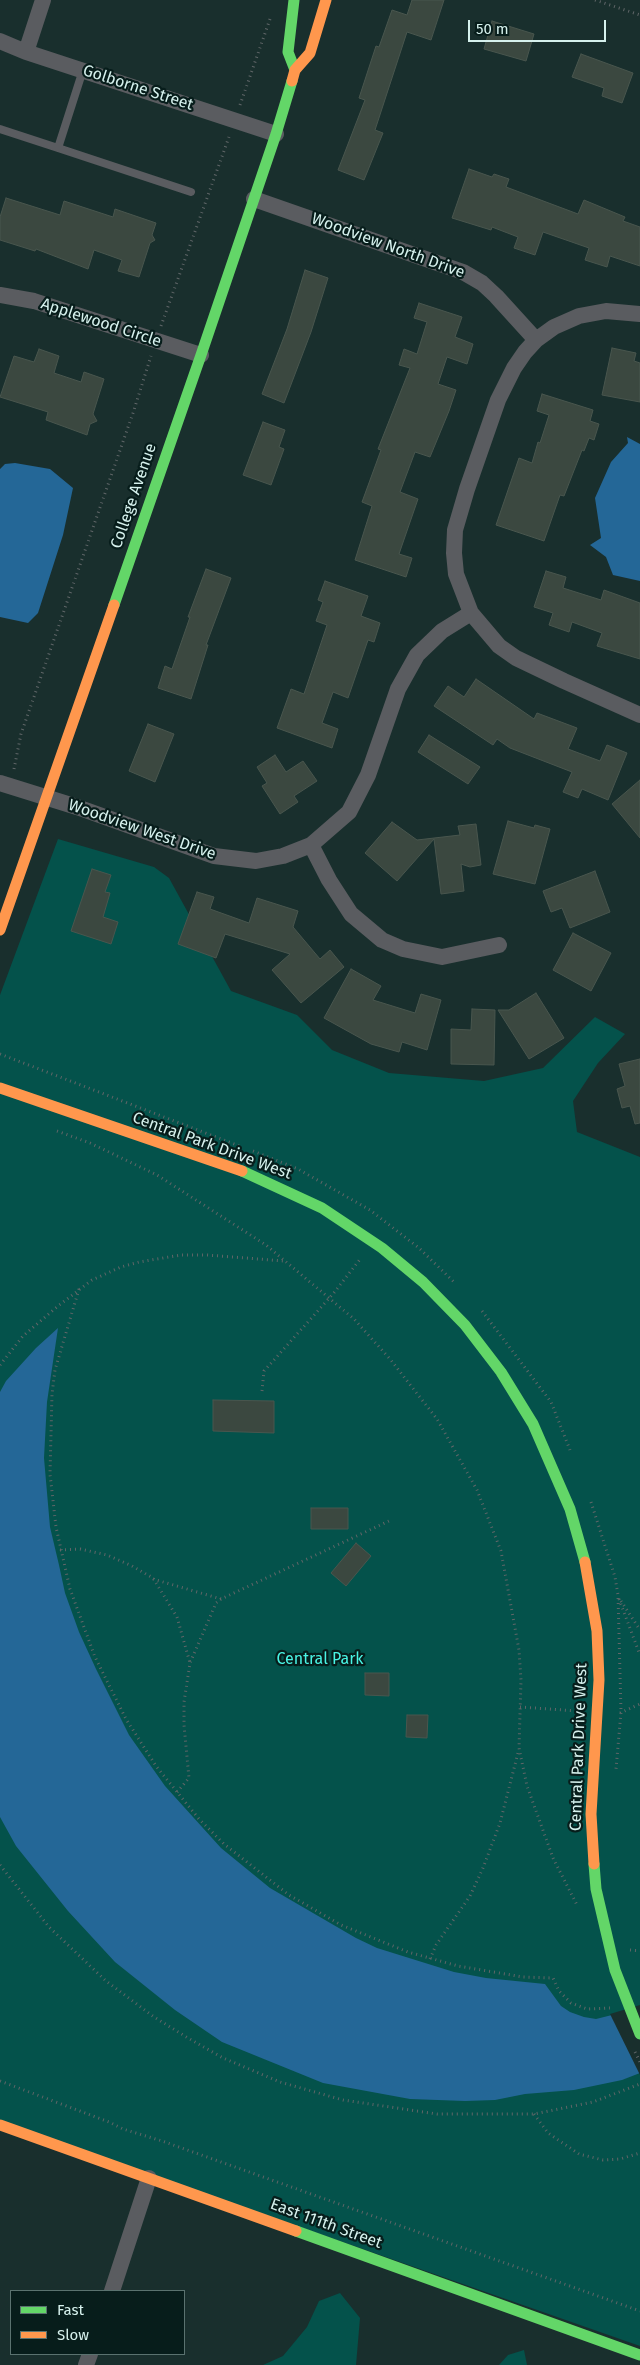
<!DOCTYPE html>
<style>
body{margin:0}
#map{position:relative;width:640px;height:2365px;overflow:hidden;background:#192f2d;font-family:"Fira Sans",sans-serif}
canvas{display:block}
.legend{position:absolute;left:10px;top:2290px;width:175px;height:65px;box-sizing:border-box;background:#071d1b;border:1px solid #5a726f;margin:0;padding:6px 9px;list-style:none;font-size:15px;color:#d6f1ed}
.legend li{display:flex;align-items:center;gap:10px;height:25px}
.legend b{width:25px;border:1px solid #5a726f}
.scale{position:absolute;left:468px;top:20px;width:138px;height:22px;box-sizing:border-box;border:2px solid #d6f1ed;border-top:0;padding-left:6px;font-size:15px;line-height:18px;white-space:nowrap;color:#d6f1ed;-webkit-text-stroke:4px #071d1b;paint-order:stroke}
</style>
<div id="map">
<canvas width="640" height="2365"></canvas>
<ul class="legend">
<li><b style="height:6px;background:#63d668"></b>Fast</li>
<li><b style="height:6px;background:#ff974d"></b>Slow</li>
</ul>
<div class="scale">50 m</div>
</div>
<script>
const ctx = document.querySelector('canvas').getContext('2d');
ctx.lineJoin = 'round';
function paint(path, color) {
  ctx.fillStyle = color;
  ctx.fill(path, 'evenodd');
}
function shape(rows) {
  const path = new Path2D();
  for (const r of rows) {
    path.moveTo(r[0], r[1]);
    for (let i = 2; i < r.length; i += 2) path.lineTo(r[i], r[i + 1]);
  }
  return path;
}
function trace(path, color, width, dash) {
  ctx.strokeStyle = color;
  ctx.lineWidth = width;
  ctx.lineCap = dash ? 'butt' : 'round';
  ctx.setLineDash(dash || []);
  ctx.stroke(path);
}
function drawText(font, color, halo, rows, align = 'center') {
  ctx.font = font + ' "Fira Sans",sans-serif';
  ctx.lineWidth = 4.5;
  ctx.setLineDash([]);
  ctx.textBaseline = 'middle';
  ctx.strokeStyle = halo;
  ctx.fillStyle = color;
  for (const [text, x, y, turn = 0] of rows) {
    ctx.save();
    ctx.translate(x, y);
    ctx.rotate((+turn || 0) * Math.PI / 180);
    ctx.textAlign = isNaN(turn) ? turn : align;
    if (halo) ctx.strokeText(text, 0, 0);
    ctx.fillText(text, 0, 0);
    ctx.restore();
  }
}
paint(shape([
 [58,839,154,867,169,878,231,991,297,1015,332,1050,389,1073,484,1081,543,1068,595,1017,625,1034,598,1063,573,1101,577,1132,640,1157,640,2346,0,2122,0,995],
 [340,2293,360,2318,356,2365,263,2365,283,2356,307,2327,319,2301],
 [524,2350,527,2365,499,2365,508,2355]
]), '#04524b');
paint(shape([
 [627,437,640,444,640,581,613,575,606,557,590,545,601,538,595,498,611,462,628,443],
 [15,463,50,469,73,488,63,535,38,613,28,623,0,617,0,469,5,464],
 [58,1328,47,1402,44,1458,50,1527,59,1565,65,1593,79,1632,96,1669,129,1735,165,1786,221,1848,270,1888,356,1938,377,1948,454,1972,486,1978,545,1984,561,2006,570,2012,584,2017,596,2019,640,2008,640,2073,622,2080,574,2090,525,2094,495,2100,465,2101,410,2099,323,2083,222,2042,175,2010,115,1962,68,1911,16,1846,0,1817,0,1392,6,1381,36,1348]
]), '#246797');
paint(shape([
 [640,2005,640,2075,610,2014]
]), '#192f2d');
const building = shape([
 [412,0,444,0,431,40,407,32,375,130,383,133,364,180,338,170,365,100,359,98,376,46,379,47,392,10,407,15,412,0],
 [492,21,534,34,526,61,484,49,492,21],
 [581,54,633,73,622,103,602,96,604,88,572,77,581,54],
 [469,169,492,177,494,174,509,179,506,187,578,214,584,200,625,217,623,221,640,227,640,266,610,256,607,267,585,260,589,248,543,232,535,255,514,248,518,237,492,227,491,230,452,218,469,169],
 [6,198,60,215,64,201,113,217,115,209,156,223,152,235,155,240,150,243,139,277,118,271,122,260,94,250,88,269,36,249,35,251,0,240,0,217,6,198],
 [305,270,328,278,311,332,284,403,262,394,287,329,305,270],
 [419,303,462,317,455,337,473,344,467,364,447,357,438,384,456,390,449,411,430,457,415,452,400,492,418,499,399,554,412,558,406,577,355,560,372,506,362,502,381,450,378,449,410,368,399,365,404,349,417,354,427,322,414,318,419,303],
 [612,348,636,353,634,361,640,363,640,402,602,395,612,348],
 [39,349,59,356,54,373,81,382,84,372,104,379,93,414,97,421,90,424,87,435,46,420,48,412,0,397,14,356,34,362,39,349],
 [542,394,593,410,590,421,599,424,594,440,589,438,584,451,582,450,564,496,560,495,544,541,496,525,519,458,532,463,538,442,540,443,549,415,537,411,542,394],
 [263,422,285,430,279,447,284,449,271,485,243,475,263,422],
 [206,569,231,578,206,645,208,645,191,699,158,688,165,666,172,669,190,617,188,617,206,569],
 [546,571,566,577,563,588,601,600,604,590,640,603,640,659,597,646,602,633,572,622,569,632,549,625,553,613,534,607,546,571],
 [325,581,368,596,361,616,380,623,374,642,368,640,348,698,333,692,322,723,338,729,332,748,277,728,291,689,304,694,327,625,316,621,323,602,318,600,325,581],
 [476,679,534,719,537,713,577,728,568,749,600,761,607,745,627,753,608,800,582,789,578,798,563,792,572,772,510,748,497,739,493,745,434,706,448,686,464,697,476,679],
 [148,724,174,734,155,782,129,771,148,724],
 [429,735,480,767,468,784,418,752,429,735],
 [275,755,286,772,303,761,317,781,294,796,298,802,280,814,262,786,267,783,257,767,275,755],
 [640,780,640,838,612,804,640,780],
 [508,821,534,828,535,825,550,829,535,884,493,874,508,821],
 [392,822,417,840,460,835,458,826,476,824,481,865,470,867,461,864,464,891,441,894,434,839,397,881,365,853,392,822],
 [92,869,111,875,105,892,110,893,103,917,118,922,111,944,71,931,92,869],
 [595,871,610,912,570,928,562,908,551,912,543,891,595,871],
 [197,892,214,897,210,909,249,923,257,898,298,911,293,927,320,959,330,950,344,967,301,1003,272,970,290,954,225,934,216,958,178,944,197,892],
 [573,933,611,953,591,991,553,970,573,933],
 [351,969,381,986,373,1000,415,1013,421,994,441,1000,427,1050,402,1042,399,1052,371,1044,324,1018,351,969],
 [536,993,564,1038,529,1059,498,1010,509,1010,536,993],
 [472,1009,495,1010,494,1065,451,1064,451,1029,471,1030,472,1009],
 [640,1059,640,1123,635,1124,630,1106,622,1108,617,1089,625,1086,619,1064,640,1059],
 [213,1400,274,1401,274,1433,213,1431,213,1400],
 [311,1508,348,1508,348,1529,311,1529,311,1508],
 [356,1543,371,1556,346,1586,331,1573,356,1543],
 [365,1673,389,1673,389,1696,365,1695,365,1673],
 [407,1715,428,1715,427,1738,406,1737,407,1715]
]);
paint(building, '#3b4840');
trace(building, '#49564e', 1);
trace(shape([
 [595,0,640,15],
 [240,105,270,19],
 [161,326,229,137],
 [14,769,21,734,133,413,151,356],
 [0,1054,242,1147],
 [57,1131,90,1143,157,1175,266,1245,354,1319,390,1359,437,1419,477,1490,501,1551,519,1650,521,1680,519,1748,527,1786,553,1858,577,1905],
 [253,1151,298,1169,370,1210,419,1248,455,1283],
 [79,1289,55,1370,52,1394,50,1474,56,1527,70,1589,95,1657,126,1719,156,1766,199,1819,224,1844,289,1895,341,1925,408,1952,458,1966,523,1977,553,1978,559,1991,571,2003,587,2009,610,2008],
 [482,1311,551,1402,570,1450],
 [0,1365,23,1336,58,1306,92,1280,121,1267,139,1262,181,1255,207,1255,284,1261],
 [262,1391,264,1371,333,1294,361,1258],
 [591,1502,615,1577,618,1595,621,1712,616,1769],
 [60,1550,80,1549,107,1555,132,1566,153,1578,177,1617,190,1663],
 [153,1579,221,1599],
 [619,1599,640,1655],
 [621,1601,640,1630],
 [520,1707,577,1711],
 [620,1713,640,1704],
 [177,1792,189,1778,184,1725,184,1702,190,1663,216,1603,221,1599,389,1521],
 [0,1865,49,1927,106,1981,154,2017,188,2038,223,2058,280,2082,343,2100,437,2114,534,2114,593,2102,640,2084],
 [630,1950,640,1951],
 [430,1959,436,1945,470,1896,483,1868,500,1823,519,1749],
 [635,2052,640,2062],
 [0,2081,109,2122,123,2129,162,2141,640,2311],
 [534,2114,548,2133,579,2154,603,2160,620,2159,640,2153]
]), '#606668', 3, [1, 4]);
trace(shape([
 [83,70,58,148,191,192],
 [0,129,58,148]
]), '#5a5c60', 8);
trace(shape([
 [0,41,26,52,276,134],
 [26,52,43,0],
 [254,199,463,272,482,283,496,296,536,340],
 [0,295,34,301,201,355],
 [640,314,606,311,579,316,554,327,536,340,525,352,514,368,498,400,467,489,455,530,454,553,456,574,471,613,499,646,516,658,564,681,640,715],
 [0,783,77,807,214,856,256,861,283,856,311,845,349,812,368,775,398,689,417,655,442,631,471,613],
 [311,845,329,880,351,914,382,940,403,949,442,957,499,945],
 [112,2291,149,2178],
 [86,2365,90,2354]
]), '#5a5c60', 16);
trace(shape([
 [294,0,288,52,295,70],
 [114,605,201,355,276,134,292,81],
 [242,1171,322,1208,382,1248,423,1282,465,1325,501,1372,533,1424,570,1509,585,1562],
 [594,1864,596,1889,615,1970,640,2034],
 [296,2231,640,2355]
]), '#63d668', 11);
trace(shape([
 [292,81,295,70,310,53,326,0],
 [0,930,114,605],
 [0,1088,242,1171],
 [585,1562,597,1631,599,1680,591,1814,594,1864],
 [0,2125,296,2231]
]), '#ff974d', 11);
drawText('16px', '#d6f1ed', '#071d1b', [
 ["Golborne Street",138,88,18],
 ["Woodview North Drive",388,246,20],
 ["Applewood Circle",101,323,18],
 ["College Avenue",134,496,-71],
 ["Woodview West Drive",142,830,19],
 ["Central Park Drive West",212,1146,20],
 ["Central Park Drive West",579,1747,-88],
 ["East 111th Street",326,2224,20]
]);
drawText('16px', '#49f5e5', '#071d1b', [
 ["Central Park",320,1660]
]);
</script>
